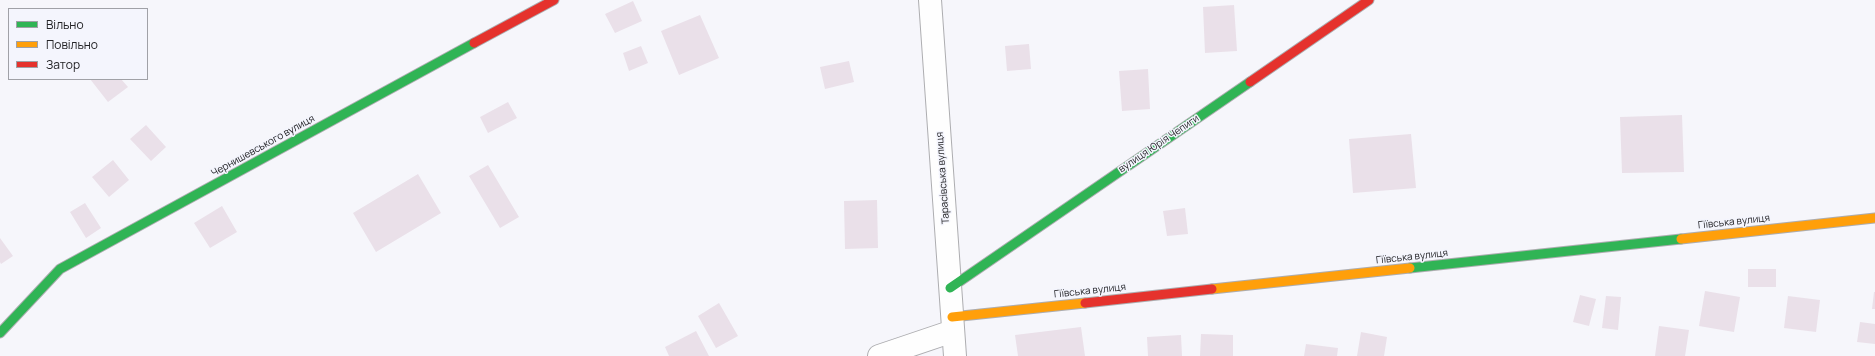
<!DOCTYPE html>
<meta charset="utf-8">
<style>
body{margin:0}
#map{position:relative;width:1875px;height:356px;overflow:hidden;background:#f6f6fb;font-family:Manrope,sans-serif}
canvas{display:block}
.legend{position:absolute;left:8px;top:8px;width:140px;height:72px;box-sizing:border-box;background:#f4f5fd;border:1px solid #a0a1a7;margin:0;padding:5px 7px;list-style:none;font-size:12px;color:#232326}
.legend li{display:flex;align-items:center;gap:8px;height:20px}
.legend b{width:20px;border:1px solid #a0a1a7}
</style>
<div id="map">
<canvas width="1875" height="356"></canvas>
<ul class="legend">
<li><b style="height:5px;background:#30b455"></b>Вільно</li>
<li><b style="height:5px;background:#ff9f0a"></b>Повільно</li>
<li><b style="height:5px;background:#e5322d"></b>Затор</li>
</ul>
</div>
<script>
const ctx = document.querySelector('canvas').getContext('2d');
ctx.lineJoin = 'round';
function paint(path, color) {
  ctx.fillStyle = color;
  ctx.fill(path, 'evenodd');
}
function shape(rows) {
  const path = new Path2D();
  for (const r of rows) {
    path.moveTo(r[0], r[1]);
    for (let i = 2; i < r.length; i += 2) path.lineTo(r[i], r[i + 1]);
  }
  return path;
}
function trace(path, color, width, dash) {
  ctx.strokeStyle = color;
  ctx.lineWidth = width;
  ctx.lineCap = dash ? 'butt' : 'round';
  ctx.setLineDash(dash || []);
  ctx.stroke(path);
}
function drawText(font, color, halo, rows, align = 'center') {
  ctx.font = font + ' Manrope,sans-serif';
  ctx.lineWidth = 3;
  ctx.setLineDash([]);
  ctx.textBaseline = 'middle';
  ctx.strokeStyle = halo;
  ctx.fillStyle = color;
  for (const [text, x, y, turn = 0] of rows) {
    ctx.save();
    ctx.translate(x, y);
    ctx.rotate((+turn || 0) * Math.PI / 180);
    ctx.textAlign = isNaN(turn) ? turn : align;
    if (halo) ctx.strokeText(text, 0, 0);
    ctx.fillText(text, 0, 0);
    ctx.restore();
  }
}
paint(shape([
 [633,1,642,21,615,33,605,14],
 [1234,5,1237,51,1205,53,1203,7],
 [700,15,719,58,679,75,661,31],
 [1029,44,1031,69,1007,71,1005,46],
 [641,46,648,63,629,71,623,53],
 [849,61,854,82,825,89,820,67],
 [1148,69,1150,109,1122,111,1119,71],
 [90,79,121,79,128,87,108,102],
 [508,102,517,118,488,133,480,117],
 [1682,115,1684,172,1622,173,1620,117],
 [146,125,166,147,151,161,130,139],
 [1411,134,1416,188,1353,193,1349,139],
 [113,160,129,180,109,197,92,177],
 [488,165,519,217,500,228,469,176],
 [418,174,441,213,376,252,353,213],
 [877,200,878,248,845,249,844,201],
 [85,203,101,228,86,238,70,212],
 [222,206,237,232,210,248,194,223],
 [1185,208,1188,234,1167,236,1163,211],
 [0,238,13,256,1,264,0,262],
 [1748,269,1776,269,1776,287,1748,287],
 [1705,291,1740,297,1734,332,1699,326],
 [1874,292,1875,292,1875,309,1872,309],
 [1580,295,1596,299,1589,326,1573,322],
 [1606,296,1621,297,1618,330,1602,328],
 [1788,296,1820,300,1816,332,1784,328],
 [719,303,738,336,716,348,698,316],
 [1860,322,1875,324,1875,344,1857,342],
 [1659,326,1689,330,1685,356,1655,356],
 [1081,327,1085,356,1018,356,1015,335],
 [696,331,709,356,669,356,665,347],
 [1361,332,1387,337,1384,356,1357,356],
 [1201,334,1233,335,1233,356,1200,356],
 [1181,335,1182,356,1148,356,1147,337],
 [1306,344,1338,348,1337,356,1304,356]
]), '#eae0e9');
const street = shape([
 [930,0,955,356],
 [879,356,953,331]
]);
const fast = shape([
 [1410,268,1681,239],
 [950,288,1250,82],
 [0,333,60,269,474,43]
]);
const slow = shape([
 [1681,239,1875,218],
 [1212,289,1410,268],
 [952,317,1085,303]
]);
const jam = shape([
 [474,43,554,0],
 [1250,82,1369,0],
 [1085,303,1212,289]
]);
trace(street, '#adadb0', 24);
trace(fast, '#adadb0', 11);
trace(slow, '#adadb0', 11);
trace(jam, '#adadb0', 11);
trace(street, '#fefefe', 22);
trace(fast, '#30b455', 9);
trace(slow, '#ff9f0a', 9);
trace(jam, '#e5322d', 9);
drawText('10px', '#232326', '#f4f5fd', [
 ["вулиця Юрія Чепиги",1159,144,-34],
 ["Чернишевського вулиця",263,146,-29],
 ["Тарасівська вулиця",943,178,-94],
 ["Гіївська вулиця",1734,222,-6],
 ["Гіївська вулиця",1412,257,-6],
 ["Гіївська вулиця",1090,291,-6]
]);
</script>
